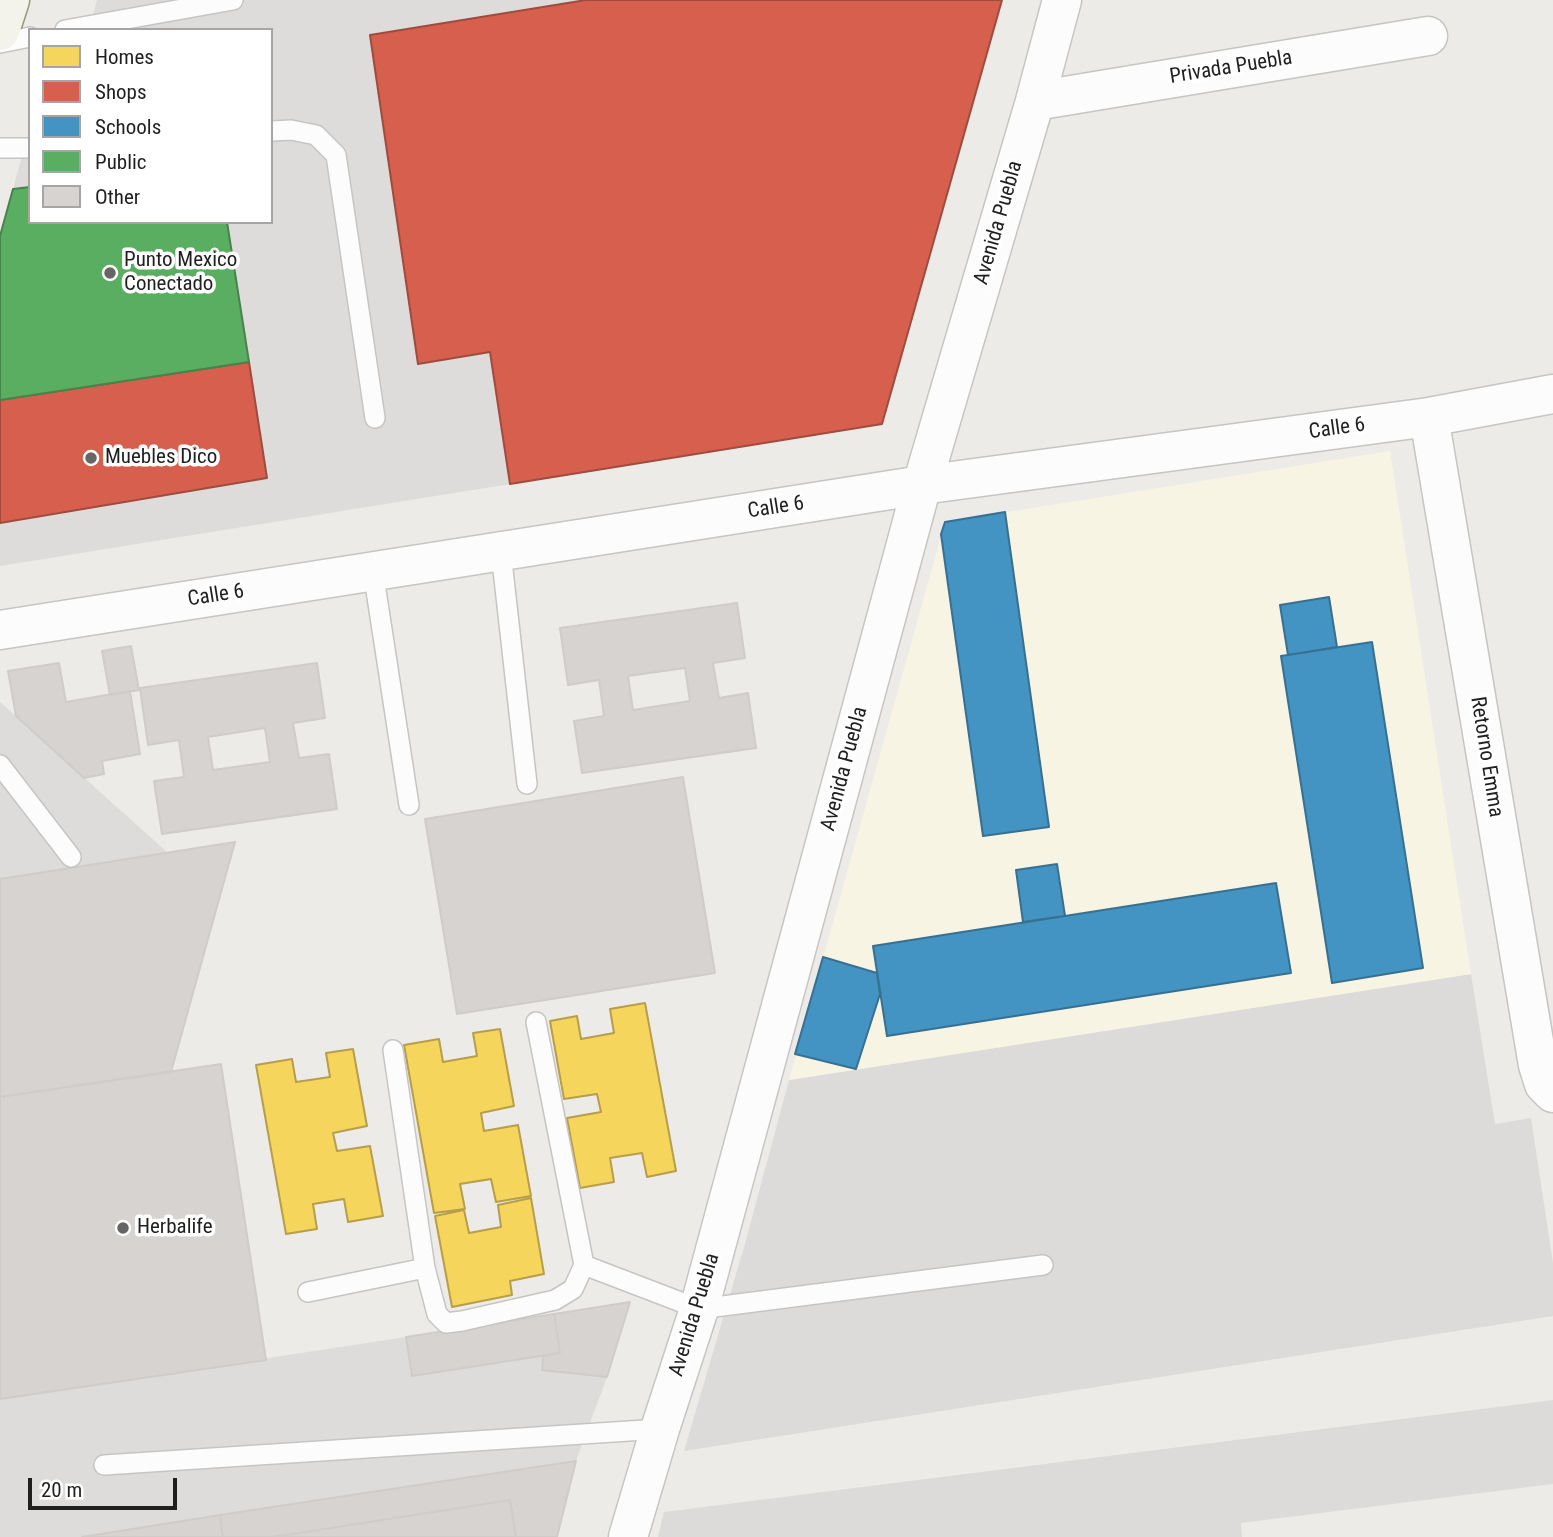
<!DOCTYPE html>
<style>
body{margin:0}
#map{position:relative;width:1553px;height:1537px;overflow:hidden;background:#edebe8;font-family:"Roboto Condensed",sans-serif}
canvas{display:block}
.legend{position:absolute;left:28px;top:28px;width:245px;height:196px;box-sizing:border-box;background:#fff;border:2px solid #a5a5a5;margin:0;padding:9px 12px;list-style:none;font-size:21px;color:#1f1f1f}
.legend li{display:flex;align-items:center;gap:14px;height:35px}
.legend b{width:35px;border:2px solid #a5a5a5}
.scale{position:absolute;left:28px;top:1478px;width:149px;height:32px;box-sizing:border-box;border:4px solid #1f1f1f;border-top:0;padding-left:9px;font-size:21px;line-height:24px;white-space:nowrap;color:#1f1f1f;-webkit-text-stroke:5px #fff;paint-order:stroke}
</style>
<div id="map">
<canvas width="1553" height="1537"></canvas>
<ul class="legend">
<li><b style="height:19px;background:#f6d55c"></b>Homes</li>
<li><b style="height:19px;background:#d6604d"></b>Shops</li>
<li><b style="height:19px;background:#4393c3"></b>Schools</li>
<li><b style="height:19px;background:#5aae61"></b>Public</li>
<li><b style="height:19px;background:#d6d3d0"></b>Other</li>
</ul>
<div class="scale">20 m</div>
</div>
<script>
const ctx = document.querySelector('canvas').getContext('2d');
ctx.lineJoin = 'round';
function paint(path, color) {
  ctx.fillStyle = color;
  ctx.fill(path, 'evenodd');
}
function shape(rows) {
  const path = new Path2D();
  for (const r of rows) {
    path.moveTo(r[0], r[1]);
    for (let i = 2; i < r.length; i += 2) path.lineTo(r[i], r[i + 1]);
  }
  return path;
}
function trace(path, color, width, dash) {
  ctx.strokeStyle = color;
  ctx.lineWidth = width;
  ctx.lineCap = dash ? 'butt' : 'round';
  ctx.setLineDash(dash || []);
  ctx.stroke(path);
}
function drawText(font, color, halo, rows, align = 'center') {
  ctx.font = font + ' "Roboto Condensed",sans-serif';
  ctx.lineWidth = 7;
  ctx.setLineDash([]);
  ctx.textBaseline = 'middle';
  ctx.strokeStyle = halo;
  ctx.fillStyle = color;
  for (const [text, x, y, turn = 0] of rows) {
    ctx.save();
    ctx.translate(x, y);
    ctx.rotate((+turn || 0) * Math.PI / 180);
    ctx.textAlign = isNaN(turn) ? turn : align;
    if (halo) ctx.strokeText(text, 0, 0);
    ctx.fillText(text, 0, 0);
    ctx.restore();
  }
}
paint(shape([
 [1471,974,1495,1124,1531,1118,1553,1263,1553,1316,684,1451,746,1240,789,1080],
 [1553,1400,1553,1484,1241,1523,1242,1537,658,1537,664,1512]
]), '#dcdbd9');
paint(shape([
 [1390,451,1471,974,789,1080,945,522]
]), '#f7f4e3');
paint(shape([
 [97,0,586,0,370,36,418,363,490,352,510,484,0,566,0,523,267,478,227,222,271,222,271,30,89,30],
 [30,128,30,187,13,189,24,148],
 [0,702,168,853,0,879],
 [406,1337,413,1376,543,1356,542,1370,607,1377,576,1461,82,1537,0,1537,0,1399]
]), '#dddcdb');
const homes = shape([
 [645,1003,676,1171,647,1177,642,1153,610,1158,614,1182,580,1188,567,1118,601,1112,597,1094,564,1099,550,1021,577,1016,581,1039,614,1033,610,1009,645,1003],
 [500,1029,514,1106,481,1113,484,1131,518,1125,531,1196,496,1202,491,1179,460,1184,465,1209,434,1213,404,1045,439,1039,443,1062,477,1056,473,1033,500,1029],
 [353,1049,367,1126,333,1133,337,1151,370,1146,383,1216,348,1222,344,1199,313,1204,317,1229,286,1234,256,1065,292,1059,296,1082,330,1077,326,1053,353,1049],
 [531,1198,544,1274,510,1281,512,1295,452,1307,435,1216,464,1210,469,1233,501,1227,498,1205,531,1198]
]);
paint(homes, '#f6d55c');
trace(homes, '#b69e4a', 2);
const shops = shape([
 [586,0,1002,0,882,424,510,484,490,352,418,364,370,35,586,0],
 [249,362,267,478,0,523,0,400,249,362]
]);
paint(shops, '#d6604d');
trace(shops, '#9f4c3f', 2);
const schools = shape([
 [1005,512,1049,827,983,836,941,534,945,522,1005,512],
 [1329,597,1337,647,1288,655,1280,605,1329,597],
 [1372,642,1423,968,1332,983,1281,656,1372,642],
 [1057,864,1065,916,1023,922,1016,870,1057,864],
 [1276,883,1291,973,887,1036,873,946,1276,883],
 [823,957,877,973,880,994,856,1069,795,1054,823,957]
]);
paint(schools, '#4393c3');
trace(schools, '#387092', 2);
const public = shape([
 [30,187,30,222,227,222,249,362,0,400,0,236,13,189,30,187]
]);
paint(public, '#5aae61');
trace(public, '#48834d', 2);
const building = shape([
 [737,603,745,658,713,663,719,698,748,693,756,748,582,773,574,721,604,716,599,680,568,685,560,628,737,603],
 [685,668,690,701,633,710,628,676,685,668],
 [131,646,139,690,110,695,102,651,131,646],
 [59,663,66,702,130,691,140,754,102,761,104,774,84,778,16,716,8,671,59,663],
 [317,663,325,718,293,723,299,758,329,754,337,809,162,834,154,781,184,777,179,740,148,745,140,688,317,663],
 [265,728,270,762,213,770,208,737,265,728],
 [683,777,715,973,457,1014,425,819,683,777],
 [235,842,171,1072,0,1097,0,879,235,842],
 [221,1064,266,1360,0,1399,0,1097,221,1064],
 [630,1302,607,1377,542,1370,543,1356,560,1353,554,1314,630,1302],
 [554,1314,560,1353,412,1376,406,1337,554,1314],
 [576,1461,557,1537,516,1537,510,1500,273,1537,223,1537,220,1515,576,1461],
 [510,1500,516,1537,273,1537,510,1500],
 [220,1515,223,1537,82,1537,220,1515]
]);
paint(building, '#d6d3d0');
trace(building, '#d0ccc9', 2);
const service = shape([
 [65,30,233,0],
 [0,43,30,37],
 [271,131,291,130,316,135,336,155,375,418],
 [0,148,30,148],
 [501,552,527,784],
 [373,571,409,805],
 [0,765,71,857],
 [536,1022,584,1265],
 [393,1050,425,1268,437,1314,446,1323,462,1321,555,1300,573,1289,584,1265,699,1309,1043,1265],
 [308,1292,425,1268],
 [104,1465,660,1429]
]);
const minor = shape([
 [1035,101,1428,36],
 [1429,417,1538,1065,1544,1084,1553,1093],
 [0,630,922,485,1429,417,1553,394],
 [628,1537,660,1429,699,1309,922,485,1035,101,1062,0]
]);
const secondary = shape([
 [0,31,10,0]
]);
trace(service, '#c6c5c4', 22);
trace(minor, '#c6c5c4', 41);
trace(secondary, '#989780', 41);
trace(service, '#fcfcfc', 19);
trace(minor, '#fcfcfc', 38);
trace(secondary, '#f4f3eb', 38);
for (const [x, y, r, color] of [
 [110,273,7,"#676665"],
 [91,458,7,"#676665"],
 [123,1228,7,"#676665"]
]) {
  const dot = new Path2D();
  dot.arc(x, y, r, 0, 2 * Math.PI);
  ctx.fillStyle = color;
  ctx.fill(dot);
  trace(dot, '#fff', 2.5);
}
drawText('21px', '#1f1f1f', '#fff', [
 ["Privada Puebla",1231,68,-9],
 ["Avenida Puebla",999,223,-74],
 ["Calle 6",1337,429,-8],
 ["Calle 6",776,508,-9],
 ["Calle 6",216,596,-9],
 ["Retorno Emma",1486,757,81],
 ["Avenida Puebla",845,769,-75],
 ["Avenida Puebla",695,1315,-73]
]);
drawText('21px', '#1f1f1f', '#fff', [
 ["Punto Mexico",124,261],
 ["Conectado",124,285],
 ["Muebles Dico",105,458],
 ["Herbalife",137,1228]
], 'left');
</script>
